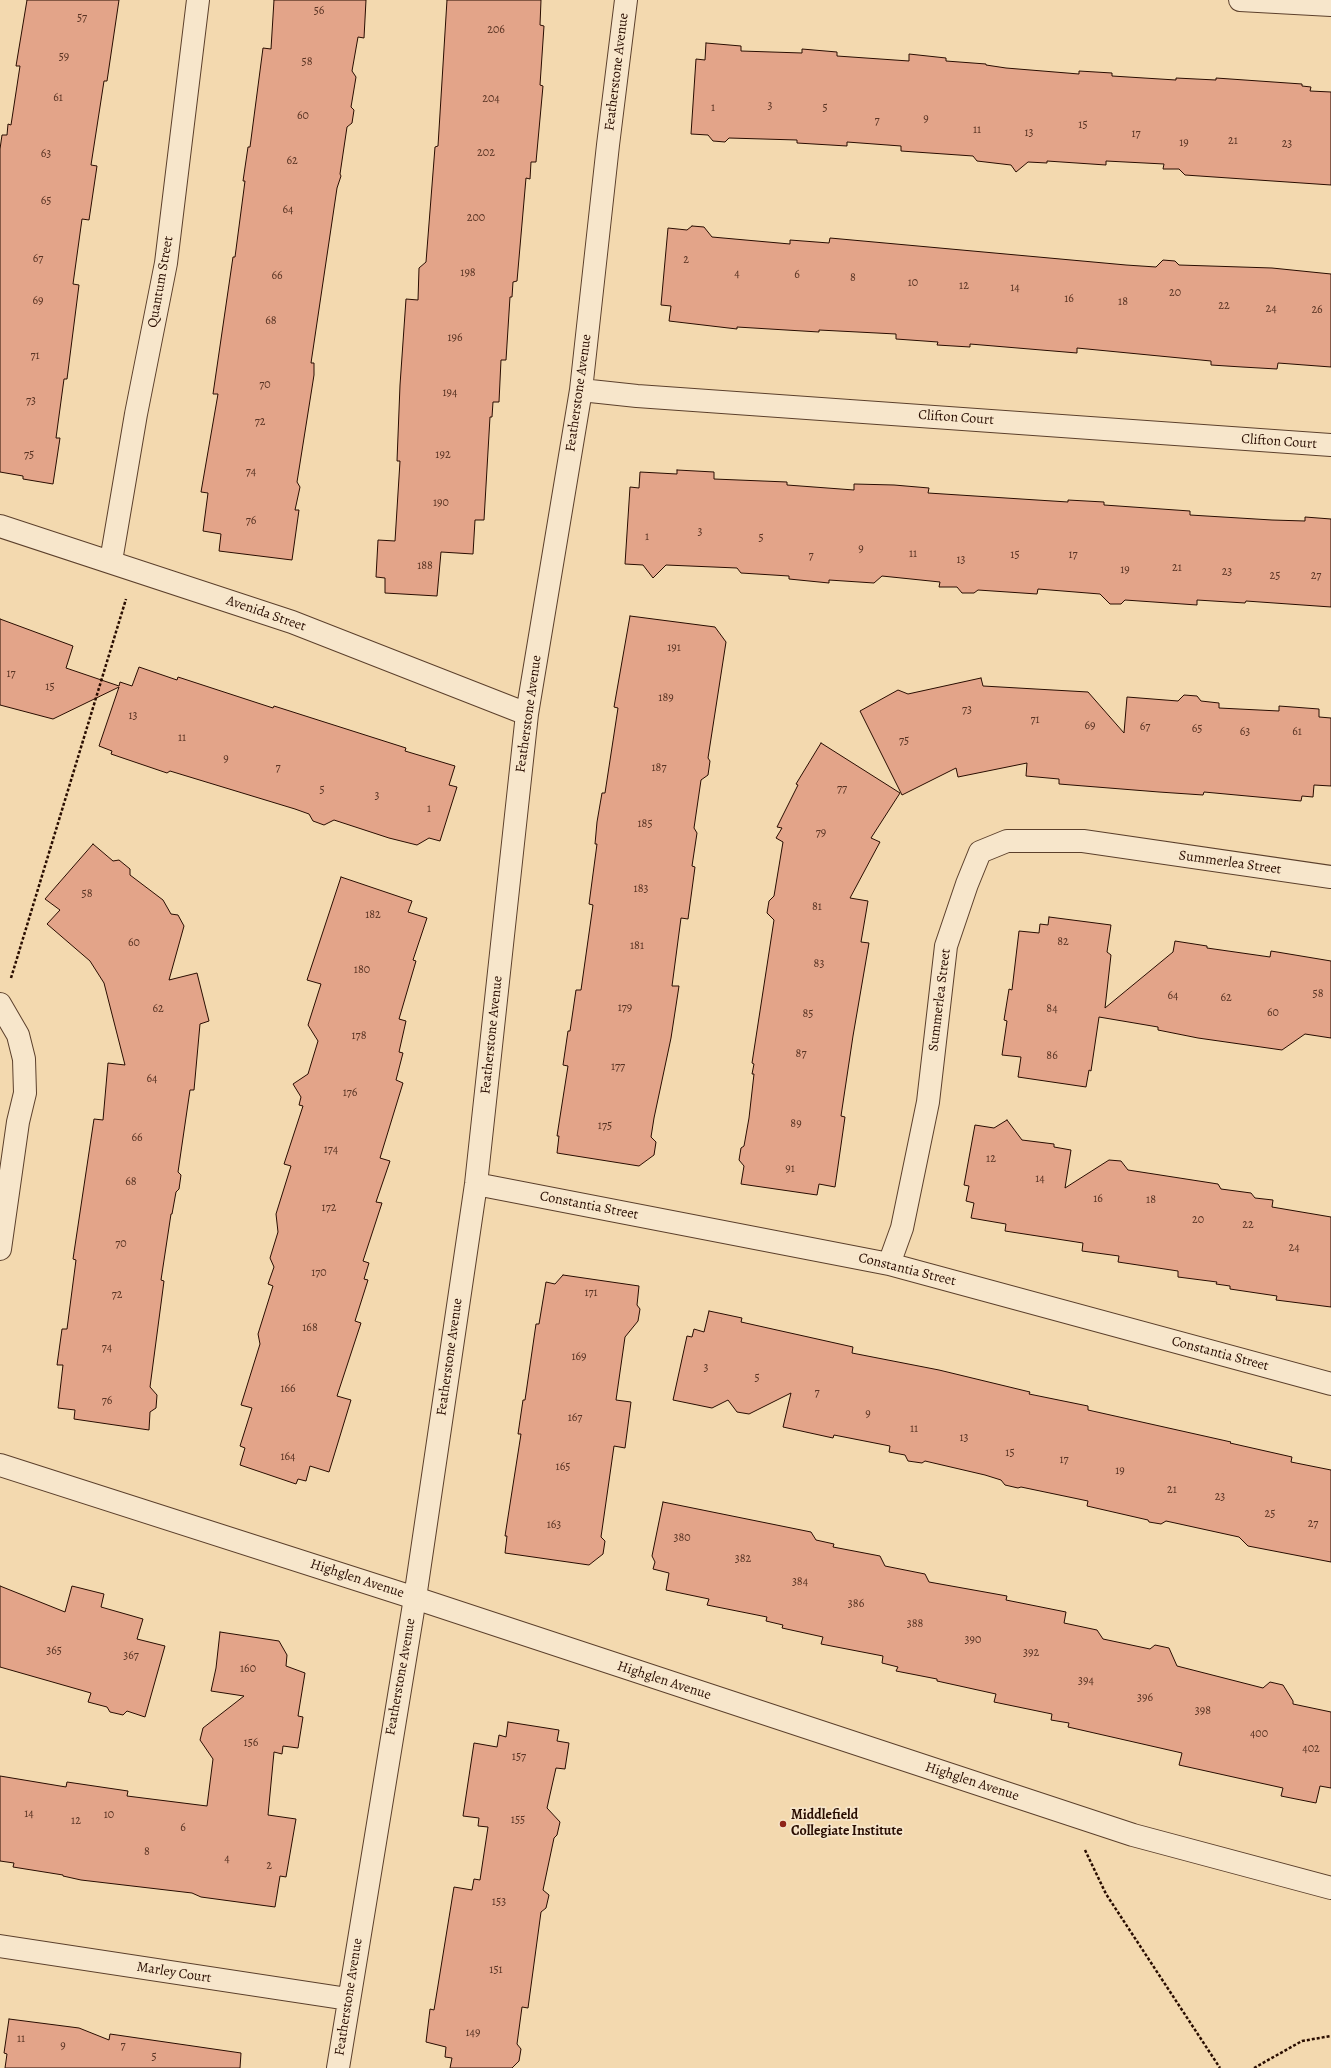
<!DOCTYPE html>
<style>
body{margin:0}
canvas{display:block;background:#f3d9af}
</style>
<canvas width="1331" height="2068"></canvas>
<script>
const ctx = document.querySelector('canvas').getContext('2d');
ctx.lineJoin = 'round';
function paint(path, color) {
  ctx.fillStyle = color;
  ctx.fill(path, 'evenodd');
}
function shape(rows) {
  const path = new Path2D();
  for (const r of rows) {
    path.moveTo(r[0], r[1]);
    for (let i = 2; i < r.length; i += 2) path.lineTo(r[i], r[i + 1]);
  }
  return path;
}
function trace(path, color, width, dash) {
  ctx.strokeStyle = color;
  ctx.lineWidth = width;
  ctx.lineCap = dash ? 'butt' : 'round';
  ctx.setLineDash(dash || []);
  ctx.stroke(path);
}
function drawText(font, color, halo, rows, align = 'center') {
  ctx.font = font + ' Alegreya,serif';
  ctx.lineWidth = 3.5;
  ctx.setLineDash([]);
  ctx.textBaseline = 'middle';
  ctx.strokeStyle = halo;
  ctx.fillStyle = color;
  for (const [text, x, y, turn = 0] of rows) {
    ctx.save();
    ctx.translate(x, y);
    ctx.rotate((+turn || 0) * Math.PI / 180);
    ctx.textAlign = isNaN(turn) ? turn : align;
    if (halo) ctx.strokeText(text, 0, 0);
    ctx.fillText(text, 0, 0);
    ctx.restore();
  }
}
const building = shape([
 [27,0,119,0,107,81,104,81,91,165,97,166,89,220,82,219,73,284,79,285,67,379,64,379,56,438,60,438,53,484,23,479,23,476,0,472,0,149,2,135,7,135,8,124,11,125,20,66,16,66,27,0],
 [274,0,366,0,364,38,358,37,352,71,356,77,351,107,354,110,352,123,347,127,340,174,341,176,337,188,311,363,314,363,314,375,297,482,300,487,295,510,299,510,292,560,219,551,221,534,203,531,208,493,201,492,218,394,213,394,233,257,235,257,245,181,243,181,248,147,250,147,263,48,271,49,274,0],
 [447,0,541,0,540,25,544,26,540,85,543,86,536,162,531,162,530,179,526,178,517,281,513,282,512,297,510,297,506,360,501,360,499,402,493,402,492,417,490,417,484,520,475,520,473,554,441,552,437,596,385,593,385,578,376,577,378,540,395,541,400,461,397,461,400,385,406,299,418,300,419,268,426,262,435,147,438,146,447,0],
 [706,43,741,46,741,51,802,53,802,49,837,52,837,56,909,61,909,54,946,58,946,61,986,64,986,65,1006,68,1079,74,1079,71,1112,73,1112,76,1176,80,1176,78,1216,80,1216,78,1302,84,1302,86,1311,87,1310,91,1331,92,1331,185,1185,175,1179,169,1163,169,1164,164,1106,161,1106,165,1047,161,1047,163,1028,162,1016,172,1011,165,977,161,973,156,901,151,901,146,847,142,847,146,797,143,797,140,729,138,725,142,713,141,708,135,691,134,696,59,705,60,706,43],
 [692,226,704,227,712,237,790,244,790,240,829,243,830,238,1126,265,1156,267,1163,260,1175,261,1179,265,1272,268,1331,274,1331,367,1278,363,1277,369,1242,367,1211,365,1211,361,1077,348,1077,353,970,344,970,347,937,345,938,342,896,339,896,334,819,330,819,332,737,327,737,329,669,321,671,306,661,305,668,228,687,230,692,226],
 [677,470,714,472,714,479,787,482,787,485,854,490,854,484,894,485,929,488,928,493,1068,502,1068,500,1104,502,1104,505,1190,511,1190,515,1272,520,1305,521,1305,517,1331,519,1331,607,1246,601,1245,603,1197,600,1197,605,1125,600,1121,604,1110,604,1100,594,1038,589,1037,594,978,590,974,593,962,593,957,587,939,587,940,582,882,576,874,583,829,580,829,583,789,579,789,576,741,573,737,568,666,565,653,578,643,565,625,564,630,487,639,488,640,472,677,474,677,470],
 [630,616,715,627,726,642,708,758,710,761,708,775,701,780,694,828,697,833,692,866,695,867,688,919,681,918,672,986,679,986,671,1038,654,1118,651,1137,656,1142,654,1155,639,1166,557,1153,559,1136,557,1136,568,1066,563,1065,568,1031,570,1031,576,990,581,990,593,905,589,904,597,844,595,844,597,822,602,793,605,793,618,708,614,707,630,616],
 [0,619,73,646,66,668,119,686,120,682,132,686,139,667,177,680,178,677,273,708,274,706,406,748,405,751,455,766,449,785,457,787,440,841,429,838,417,845,389,838,334,820,324,825,313,821,309,814,295,809,170,771,167,773,111,754,112,751,99,746,119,687,53,719,0,705,0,619],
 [981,678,983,686,1088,692,1124,733,1127,697,1178,701,1184,695,1197,696,1201,701,1219,703,1219,708,1279,711,1279,706,1319,709,1319,717,1331,718,1331,786,1314,785,1313,797,1302,796,1301,801,1204,792,1203,795,1159,792,1059,784,1059,779,1026,776,1027,763,958,777,956,768,902,795,860,711,898,690,908,694,981,678],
 [821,743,900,793,871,838,880,842,850,898,868,901,861,942,869,943,853,1036,841,1116,845,1117,835,1187,819,1184,817,1195,741,1184,744,1166,739,1160,741,1148,744,1146,749,1118,754,1074,752,1074,754,1064,752,1063,774,920,767,913,769,901,774,896,783,842,776,838,782,828,777,827,798,785,796,784,821,743],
 [93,844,113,861,119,860,130,869,130,875,163,900,171,914,178,915,184,926,169,980,197,973,209,1021,200,1024,194,1090,190,1090,178,1172,181,1175,179,1189,176,1192,172,1214,171,1214,161,1280,164,1281,150,1387,157,1395,156,1408,150,1412,149,1430,74,1419,75,1410,58,1408,63,1365,57,1365,62,1329,67,1329,76,1260,73,1259,94,1119,103,1120,108,1063,125,1065,104,983,90,961,47,924,60,910,45,899,93,844],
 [341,877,412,901,408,912,427,918,413,960,416,961,399,1019,406,1021,399,1052,403,1053,396,1080,403,1083,380,1158,390,1161,376,1202,382,1203,363,1261,369,1263,364,1279,368,1280,355,1321,361,1323,337,1396,351,1400,329,1472,310,1466,306,1481,298,1479,296,1484,240,1465,245,1448,240,1446,252,1408,241,1405,260,1344,258,1334,273,1286,268,1284,274,1267,270,1258,278,1232,276,1214,291,1166,284,1164,303,1106,299,1105,301,1097,293,1084,308,1074,318,1041,308,1025,321,984,307,980,341,877],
 [1049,917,1111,925,1107,952,1111,955,1105,1008,1173,952,1175,941,1207,946,1207,948,1270,957,1271,951,1331,961,1331,1038,1305,1034,1282,1050,1198,1038,1158,1030,1158,1027,1099,1017,1091,1071,1089,1070,1086,1087,1018,1077,1021,1057,1002,1055,1007,1021,1004,1020,1009,989,1012,990,1019,931,1039,933,1040,924,1048,925,1049,917],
 [1007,1120,1022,1140,1054,1144,1054,1147,1071,1150,1065,1188,1109,1160,1121,1161,1128,1170,1218,1184,1221,1189,1251,1193,1255,1198,1273,1200,1272,1207,1331,1217,1331,1307,1276,1300,1277,1296,1230,1289,1230,1286,1216,1284,1217,1282,1178,1277,1178,1271,1118,1262,1119,1256,1082,1251,1083,1243,1005,1231,1006,1224,971,1218,974,1203,966,1201,969,1186,964,1185,975,1125,994,1128,1007,1120],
 [563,1275,639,1286,637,1305,640,1309,638,1321,625,1337,616,1400,631,1402,625,1448,614,1446,601,1537,605,1541,603,1554,589,1565,505,1553,507,1536,505,1536,521,1434,518,1434,523,1400,525,1400,536,1324,539,1324,546,1282,555,1284,563,1275],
 [709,1311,742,1318,741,1322,853,1347,852,1353,939,1370,1030,1392,1029,1394,1088,1406,1088,1410,1231,1442,1230,1443,1292,1457,1291,1462,1331,1470,1331,1562,1248,1546,1239,1537,1166,1521,1161,1524,1149,1522,1148,1520,1087,1506,1088,1501,1021,1487,1018,1488,1005,1485,1001,1480,985,1475,925,1461,922,1463,908,1461,905,1455,889,1452,890,1446,834,1435,833,1438,783,1427,791,1393,749,1414,737,1412,728,1400,712,1408,673,1400,687,1336,692,1337,694,1329,704,1332,709,1311],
 [663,1502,811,1532,816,1540,834,1544,833,1547,880,1556,885,1566,925,1574,929,1582,1007,1596,1006,1600,1066,1612,1064,1623,1097,1630,1103,1639,1150,1649,1155,1645,1169,1648,1177,1666,1263,1688,1270,1682,1283,1685,1293,1701,1293,1704,1331,1712,1331,1788,1320,1786,1316,1803,1281,1796,1283,1788,1179,1765,1182,1753,1068,1727,1069,1723,1051,1720,1052,1714,994,1702,996,1694,937,1681,937,1679,896,1671,898,1667,882,1663,883,1656,821,1644,823,1637,782,1628,783,1625,766,1621,767,1617,707,1605,709,1599,666,1590,669,1573,653,1569,655,1562,652,1556,663,1502],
 [0,1586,65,1612,72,1586,104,1594,101,1607,143,1619,137,1639,165,1646,145,1717,127,1711,123,1715,110,1712,107,1707,88,1702,91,1693,0,1667,0,1586],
 [220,1632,279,1641,287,1655,286,1666,305,1673,298,1716,303,1717,298,1748,283,1746,282,1754,274,1752,268,1815,296,1819,286,1877,280,1876,275,1907,201,1897,192,1893,81,1880,63,1876,63,1875,13,1867,14,1863,0,1861,0,1776,66,1787,67,1782,128,1791,127,1796,207,1806,213,1759,200,1740,203,1728,244,1696,211,1691,216,1668,220,1632],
 [508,1722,559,1730,557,1741,569,1743,565,1769,556,1768,547,1808,560,1822,557,1835,554,1838,543,1890,549,1895,546,1908,541,1912,528,2008,522,2007,517,2044,521,2049,519,2061,512,2068,450,2068,452,2058,445,2057,446,2047,426,2042,430,2009,434,2010,454,1887,472,1890,474,1879,480,1880,488,1827,478,1826,479,1818,463,1816,474,1743,497,1747,499,1735,506,1737,508,1722],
 [9,2019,79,2028,109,2040,110,2034,241,2053,240,2068,5,2068,7,2054,4,2053,9,2019]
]);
paint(building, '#e3a489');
trace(building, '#290d01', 1);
const minor = shape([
 [1240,0,1331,5],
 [581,390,637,396,1331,445],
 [0,526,292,622,527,714],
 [111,561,136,414,166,263,198,0],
 [0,1004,18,1035,24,1059,25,1093,18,1122,0,1249],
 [476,1184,889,1264,1331,1384],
 [889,1264,902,1228,928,1102,946,946,967,884,980,852,1007,841,1083,841,1331,877],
 [0,1946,348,1999],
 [338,2068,415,1598,476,1184,527,714,581,390,608,145,626,0]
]);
const tertiary = shape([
 [0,1465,415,1598,1133,1835,1331,1888]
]);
trace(minor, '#5c402c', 24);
trace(tertiary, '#5c402c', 24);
trace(shape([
 [11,978,126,599],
 [1085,1850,1106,1894,1220,2068],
 [1254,2068,1302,2041,1331,2036]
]), '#290d01', 2.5, [3, 2]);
trace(minor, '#f7e6cb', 22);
trace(tertiary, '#f7e6cb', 22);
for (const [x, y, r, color] of [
 [783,1824,4,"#8f2418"]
]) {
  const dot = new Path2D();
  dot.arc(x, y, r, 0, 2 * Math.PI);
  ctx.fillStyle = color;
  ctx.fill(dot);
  trace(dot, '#f7e6cb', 1.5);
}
drawText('12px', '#583323', null, [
 ["56",319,11],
 ["57",82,18],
 ["206",496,30],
 ["59",64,57],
 ["58",307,62],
 ["61",58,98],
 ["204",491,99],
 ["3",770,106],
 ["1",713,108],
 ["5",825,108],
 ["60",303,116],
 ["9",926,119],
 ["7",877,121],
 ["15",1083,125],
 ["11",977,130],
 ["13",1029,133],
 ["17",1136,134],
 ["21",1233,141],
 ["19",1184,143],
 ["23",1287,144],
 ["202",486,153],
 ["63",46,154],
 ["62",292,161],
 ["65",46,201],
 ["64",288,210],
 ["200",476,218],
 ["67",38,259],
 ["2",686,260],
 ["198",468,273],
 ["4",737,274],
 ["6",797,275],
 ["66",277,276],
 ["8",853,278],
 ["10",913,283],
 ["12",964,286],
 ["14",1015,288],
 ["20",1175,293],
 ["16",1069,299],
 ["69",38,301],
 ["18",1123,302],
 ["22",1224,306],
 ["24",1271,309],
 ["26",1317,310],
 ["68",271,321],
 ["196",455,338],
 ["71",35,356],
 ["70",265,385],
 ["194",450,393],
 ["73",31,401],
 ["72",260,422],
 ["75",29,455],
 ["192",443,455],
 ["74",251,472],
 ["190",441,503],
 ["76",251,521],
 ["3",700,532],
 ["1",647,537],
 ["5",761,538],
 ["9",861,549],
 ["11",913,554],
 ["15",1015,555],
 ["17",1073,555],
 ["7",811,556],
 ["13",961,560],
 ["188",425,566],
 ["21",1177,568],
 ["19",1125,570],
 ["23",1227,572],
 ["25",1275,576],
 ["27",1316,576],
 ["191",674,648],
 ["17",11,674],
 ["15",50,687],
 ["189",666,698],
 ["73",967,710],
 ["13",133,716],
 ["71",1035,720],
 ["69",1090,726],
 ["67",1145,727],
 ["65",1197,729],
 ["63",1245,732],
 ["61",1297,732],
 ["11",182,738],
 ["75",904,741],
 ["9",226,759],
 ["7",278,768],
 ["187",659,768],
 ["77",842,789],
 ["5",322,790],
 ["3",377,796],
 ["1",429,809],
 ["185",645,824],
 ["79",821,833],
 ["183",641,889],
 ["58",87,894],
 ["81",817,907],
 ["182",373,915],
 ["82",1063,942],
 ["60",134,943],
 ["181",637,946],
 ["83",819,964],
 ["180",362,970],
 ["58",1318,994],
 ["64",1173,996],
 ["62",1226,998],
 ["179",625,1008],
 ["62",158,1009],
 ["84",1052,1009],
 ["60",1273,1013],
 ["85",808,1014],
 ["178",359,1036],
 ["87",801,1054],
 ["86",1052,1056],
 ["177",618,1067],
 ["64",152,1079],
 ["176",350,1093],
 ["89",796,1124],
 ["175",605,1126],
 ["66",137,1138],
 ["174",331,1150],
 ["12",991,1159],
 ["91",790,1169],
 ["14",1040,1179],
 ["68",131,1182],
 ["16",1098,1199],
 ["18",1151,1200],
 ["172",329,1208],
 ["20",1198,1220],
 ["22",1248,1225],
 ["70",121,1244],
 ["24",1294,1248],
 ["170",319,1273],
 ["171",591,1293],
 ["72",117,1295],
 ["168",310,1328],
 ["74",107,1348],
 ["169",579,1357],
 ["3",706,1368],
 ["5",757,1378],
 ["166",288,1389],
 ["7",817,1393],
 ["76",107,1401],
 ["9",868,1414],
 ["167",575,1418],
 ["11",914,1429],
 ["13",964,1438],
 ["15",1010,1453],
 ["164",288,1457],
 ["17",1064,1460],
 ["165",563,1467],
 ["19",1120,1471],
 ["21",1172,1490],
 ["23",1220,1497],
 ["25",1270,1514],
 ["27",1313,1524],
 ["163",554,1525],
 ["380",682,1538],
 ["382",743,1559],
 ["384",800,1582],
 ["386",856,1604],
 ["388",915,1624],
 ["390",973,1640],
 ["365",54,1651],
 ["392",1031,1653],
 ["367",131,1656],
 ["160",248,1669],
 ["394",1086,1681],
 ["396",1145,1698],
 ["398",1203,1711],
 ["400",1259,1734],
 ["156",251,1743],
 ["402",1311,1749],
 ["157",519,1757],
 ["14",29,1814],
 ["10",109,1815],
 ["155",518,1820],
 ["12",76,1821],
 ["6",183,1828],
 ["8",147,1852],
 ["4",227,1859],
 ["2",269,1866],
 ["153",499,1902],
 ["151",496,1970],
 ["149",473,2033],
 ["11",21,2039],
 ["9",63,2046],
 ["7",123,2046],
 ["5",154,2057]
]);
drawText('14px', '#290d01', '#f7e6cb', [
 ["Featherstone Avenue",617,72,-83],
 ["Quantum Street",161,282,-80],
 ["Featherstone Avenue",579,393,-82],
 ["Clifton Court",956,418,4],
 ["Clifton Court",1279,442,4],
 ["Avenida Street",266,614,19],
 ["Featherstone Avenue",529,714,-82],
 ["Summerlea Street",1230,863,8],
 ["Summerlea Street",940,1000,-83],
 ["Featherstone Avenue",492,1035,-84],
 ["Constantia Street",589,1206,11],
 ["Constantia Street",907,1270,14],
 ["Constantia Street",1220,1354,15],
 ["Featherstone Avenue",450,1357,-82],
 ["Highglen Avenue",357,1579,18],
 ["Featherstone Avenue",401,1677,-80],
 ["Highglen Avenue",664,1681,18],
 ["Highglen Avenue",972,1782,18],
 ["Marley Court",174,1973,9],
 ["Featherstone Avenue",349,1997,-81]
]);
drawText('bold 14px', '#290d01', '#f7e6cb', [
 ["Middlefield",791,1816],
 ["Collegiate Institute",791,1832]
], 'left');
</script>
